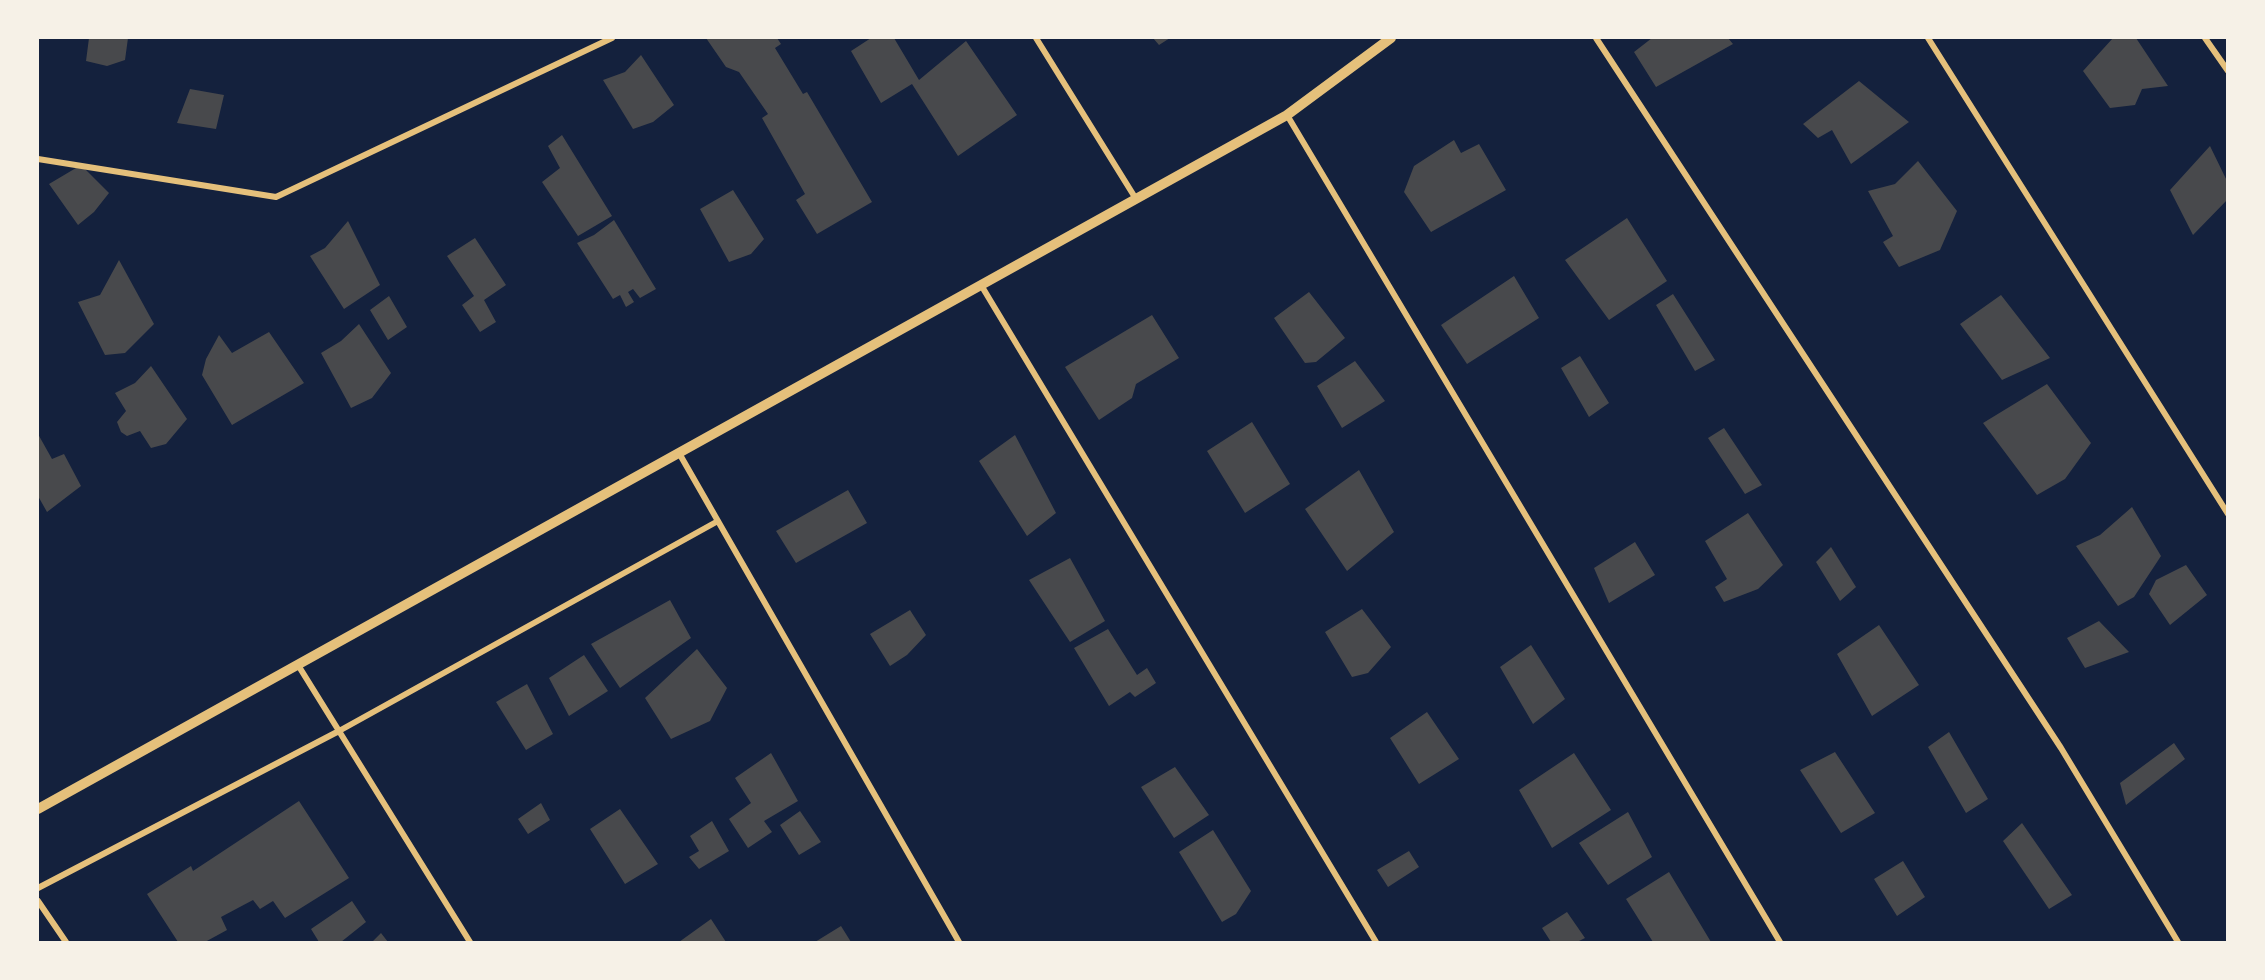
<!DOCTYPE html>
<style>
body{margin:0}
#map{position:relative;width:2265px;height:980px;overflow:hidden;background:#14213d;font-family:Inter,sans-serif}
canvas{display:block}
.frame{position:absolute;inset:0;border:39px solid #f6f1e7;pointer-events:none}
</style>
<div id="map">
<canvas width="2265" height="980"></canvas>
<div class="frame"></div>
</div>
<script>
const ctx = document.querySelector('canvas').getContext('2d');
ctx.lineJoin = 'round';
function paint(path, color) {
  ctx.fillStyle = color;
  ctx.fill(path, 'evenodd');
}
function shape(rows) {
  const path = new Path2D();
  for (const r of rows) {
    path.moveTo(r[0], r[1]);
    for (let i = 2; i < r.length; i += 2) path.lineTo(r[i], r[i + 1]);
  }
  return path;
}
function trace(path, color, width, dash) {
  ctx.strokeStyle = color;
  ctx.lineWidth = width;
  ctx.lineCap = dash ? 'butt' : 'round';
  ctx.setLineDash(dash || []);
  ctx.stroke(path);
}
paint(shape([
 [89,38,128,38,125,60,107,66,86,61],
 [706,38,777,38,781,44,775,48,803,94,807,92,872,202,817,234,796,200,805,194,762,118,768,114,739,72,726,67],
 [871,38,894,38,919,80,966,41,1017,115,958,156,912,84,881,103,851,51],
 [1153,38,1170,38,1159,45],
 [1652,38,1728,38,1733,44,1656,87,1634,52],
 [2113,38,2136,38,2168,86,2142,89,2135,105,2110,108,2083,71],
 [641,55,674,105,653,122,633,129,603,80,625,72],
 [1859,81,1909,122,1851,164,1832,130,1818,138,1803,124],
 [190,89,224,95,216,129,177,123],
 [562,135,612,216,578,236,542,182,560,168,548,146],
 [1454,140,1461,153,1479,144,1506,190,1431,232,1404,192,1414,166],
 [2210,146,2228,183,2228,199,2193,235,2170,190],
 [1918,161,1957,211,1940,250,1899,267,1883,242,1893,236,1868,191,1895,184],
 [81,165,109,193,94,212,78,225,49,184],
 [733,190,764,239,751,254,729,262,700,209],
 [1627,218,1667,281,1609,320,1565,260],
 [614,220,656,289,640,298,633,289,628,292,634,302,626,307,620,295,613,299,577,243,594,235],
 [348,221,380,285,344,309,310,256,325,248],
 [475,238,506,285,484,300,496,322,480,332,462,305,474,296,447,256],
 [119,260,154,324,125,353,105,355,78,302,100,295],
 [1514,276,1539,318,1467,364,1441,325],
 [1309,292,1345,338,1316,362,1305,363,1274,318],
 [1673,294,1715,360,1695,371,1656,305],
 [2001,295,2050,358,2002,380,1960,324],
 [389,296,407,327,388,340,370,310],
 [1152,315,1179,358,1136,384,1132,398,1099,420,1065,367],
 [359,324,391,373,372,398,351,408,321,353,341,341],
 [269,332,304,383,232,425,202,375,206,359,219,335,232,353],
 [1580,356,1609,403,1589,417,1561,368],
 [1355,361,1385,401,1342,428,1317,386],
 [151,366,187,419,166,444,151,448,140,431,127,436,121,432,117,422,126,411,115,393,135,383],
 [2047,384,2091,443,2065,479,2037,495,1983,423],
 [1252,422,1290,484,1245,513,1207,451],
 [1724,428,1762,485,1745,494,1708,438],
 [38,434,52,459,64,454,81,486,47,512,38,496],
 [1015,435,1056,513,1027,536,979,461],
 [1359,470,1394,532,1347,571,1305,509],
 [848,490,867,523,796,563,776,531],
 [2132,507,2161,556,2134,597,2118,606,2076,546,2100,535],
 [1748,513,1783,565,1758,589,1724,602,1715,587,1727,579,1705,541],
 [1635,542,1655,575,1609,603,1594,568],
 [1831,547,1856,587,1840,601,1816,562],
 [1070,558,1105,621,1070,642,1029,580],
 [2186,565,2207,595,2170,625,2149,594,2156,580],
 [670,600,691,638,620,688,591,644],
 [1362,609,1391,647,1368,673,1352,677,1325,632],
 [910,610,926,635,907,655,890,666,870,634],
 [2099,621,2129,652,2085,668,2067,638],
 [1879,625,1919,685,1872,716,1837,654],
 [1108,629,1137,675,1147,668,1156,683,1135,697,1130,692,1109,706,1074,648],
 [1531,645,1565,699,1533,724,1500,667],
 [697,649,727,688,710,721,671,739,645,698],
 [584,655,608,691,569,716,549,678],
 [527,684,553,734,526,750,496,702],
 [1427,712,1459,759,1419,784,1390,738],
 [1949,732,1988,799,1966,813,1928,747],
 [2174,743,2185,759,2126,805,2120,783],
 [1835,752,1875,813,1841,833,1800,770],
 [771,753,798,801,764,821,772,832,748,848,729,819,751,803,735,778],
 [1574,753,1611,810,1552,848,1519,790],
 [1175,767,1209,815,1174,838,1141,787],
 [299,801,349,878,285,918,273,901,260,909,253,900,221,917,227,930,205,942,178,942,147,894,191,866,193,871],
 [541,803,550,820,528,834,518,819],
 [620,809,658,864,625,884,590,829],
 [800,811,821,842,799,855,780,825],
 [1628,812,1652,857,1608,885,1579,843],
 [712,821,729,851,699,869,689,857,699,851,690,836],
 [2022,823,2072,895,2049,909,2003,841],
 [1213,830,1251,891,1236,914,1222,922,1179,852],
 [1409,851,1419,867,1388,887,1377,870],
 [1903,861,1925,897,1897,916,1874,879],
 [1669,872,1711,942,1653,942,1626,899],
 [352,901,366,922,341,942,319,942,311,929],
 [1567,912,1585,938,1577,942,1551,942,1542,928],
 [711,919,726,942,679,942],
 [841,926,851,942,815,942],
 [381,933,388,942,372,942]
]), '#48494c');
trace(shape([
 [1036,38,1136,199],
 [1596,38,2061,748,2178,942],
 [1928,38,2228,514],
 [2205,38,2228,71],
 [1287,115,1780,942],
 [38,159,276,197,612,38],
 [981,285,1376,942],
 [679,453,959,942],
 [298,665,470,942],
 [38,888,339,731,718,521],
 [38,901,66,942]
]), '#e5c07b', 6);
trace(shape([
 [38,809,1287,115,1391,38]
]), '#e5c07b', 10);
</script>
